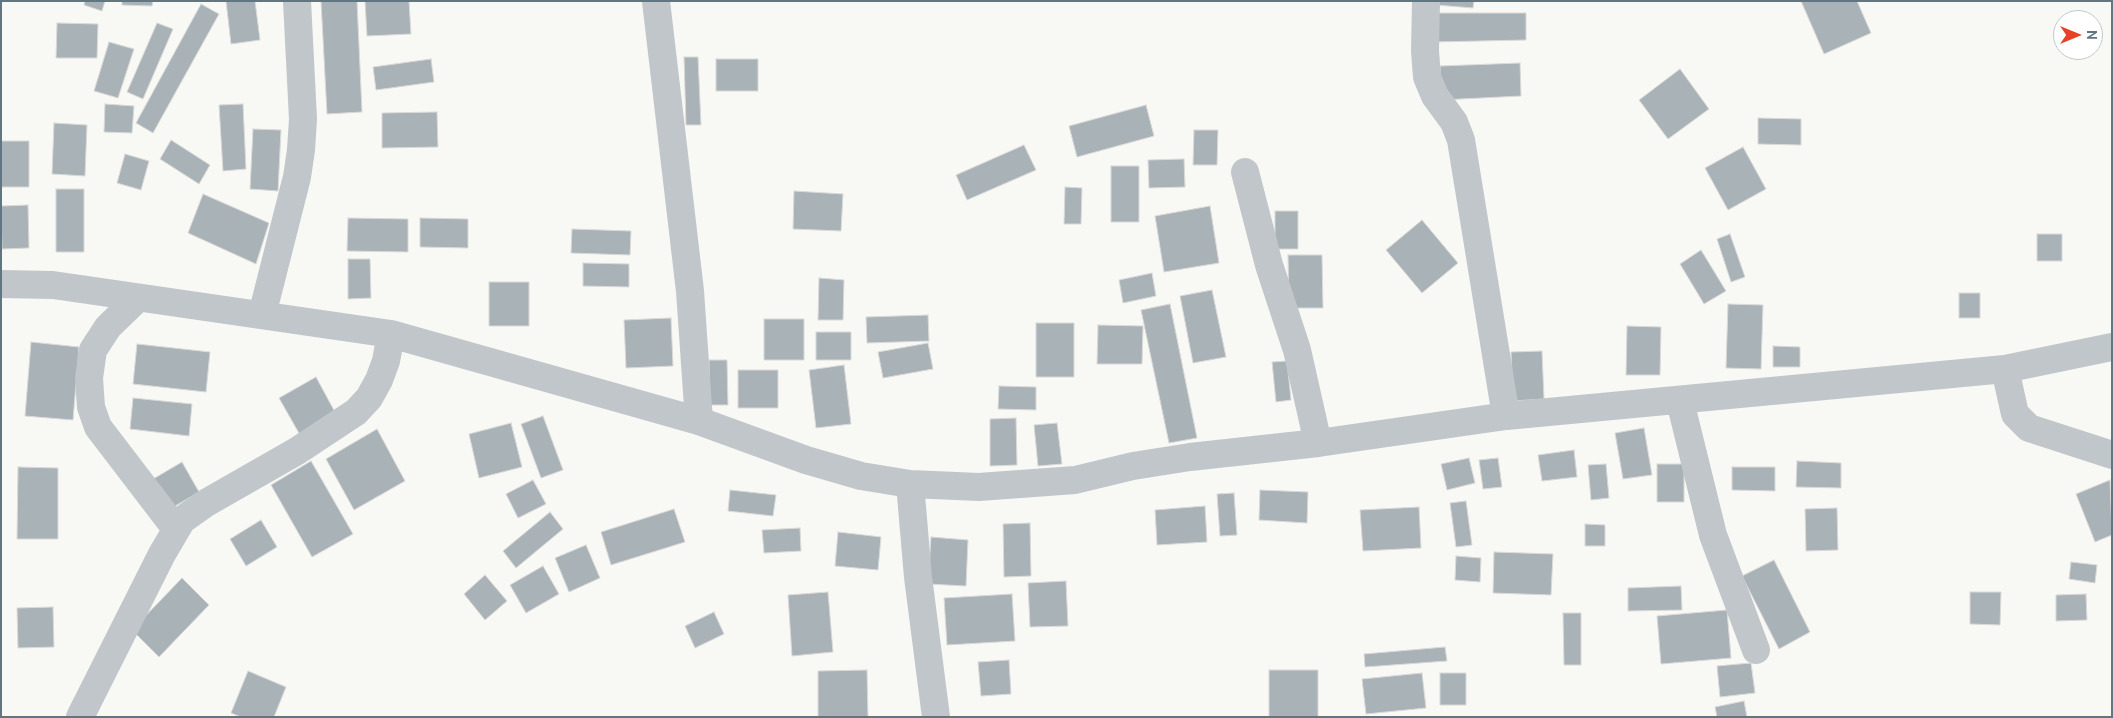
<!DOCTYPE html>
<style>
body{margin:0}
#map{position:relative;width:2113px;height:718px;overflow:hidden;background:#f8f8f5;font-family:Cabin,sans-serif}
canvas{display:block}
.frame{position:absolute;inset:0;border:2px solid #627681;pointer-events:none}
.north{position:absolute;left:2053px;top:10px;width:50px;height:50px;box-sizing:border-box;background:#fff;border:1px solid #c0c8cd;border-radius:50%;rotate:90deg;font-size:14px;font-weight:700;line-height:20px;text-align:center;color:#627681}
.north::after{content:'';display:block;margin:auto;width:18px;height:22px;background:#e74226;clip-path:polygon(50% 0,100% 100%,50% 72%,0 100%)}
</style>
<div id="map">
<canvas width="2113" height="718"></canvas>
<div class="frame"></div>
<div class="north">N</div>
</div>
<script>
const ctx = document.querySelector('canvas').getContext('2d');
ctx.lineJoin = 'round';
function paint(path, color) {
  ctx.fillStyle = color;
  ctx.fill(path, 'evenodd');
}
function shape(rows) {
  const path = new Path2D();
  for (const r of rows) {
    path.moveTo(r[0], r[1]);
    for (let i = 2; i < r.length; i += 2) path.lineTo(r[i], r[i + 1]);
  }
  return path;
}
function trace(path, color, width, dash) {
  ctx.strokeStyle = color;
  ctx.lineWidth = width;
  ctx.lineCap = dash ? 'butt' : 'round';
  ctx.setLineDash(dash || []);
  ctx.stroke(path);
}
const building = shape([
 [85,1,105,1,102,11,84,5,85,1],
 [122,1,153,1,152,6,122,5,122,1],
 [226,1,255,1,260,40,231,44,226,1],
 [321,1,357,1,362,112,327,114,321,1],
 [365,1,409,1,411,34,367,36,365,1],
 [1437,1,1474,1,1473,8,1436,5,1437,1],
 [1801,1,1857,1,1871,33,1824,54,1801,1],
 [201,4,219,14,153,133,136,123,201,4],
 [1432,13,1526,13,1526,40,1433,42,1432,13],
 [57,23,98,24,97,58,56,58,57,23],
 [157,23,173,29,143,99,127,92,157,23],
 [109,42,134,49,118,98,94,91,109,42],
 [684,57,698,57,701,125,686,125,684,57],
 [431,59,434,82,376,90,373,67,431,59],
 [716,59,758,59,758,91,716,91,716,59],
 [1520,63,1521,96,1441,100,1440,66,1520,63],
 [1680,69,1709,109,1668,139,1639,100,1680,69],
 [105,104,134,106,132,133,104,132,105,104],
 [243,104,246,169,223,171,219,105,243,104],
 [1146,105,1154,136,1077,157,1069,126,1146,105],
 [437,112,438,147,382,148,382,113,437,112],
 [1758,118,1801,119,1801,145,1758,144,1758,118],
 [54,123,87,125,85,176,52,174,54,123],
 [253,129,281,130,278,191,250,189,253,129],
 [1194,130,1218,130,1217,165,1193,165,1194,130],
 [171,140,210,165,199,184,160,159,171,140],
 [1,141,29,141,29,187,1,187,1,141],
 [1024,145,1036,170,967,200,956,175,1024,145],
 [1743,147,1766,189,1728,210,1705,168,1743,147],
 [125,154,149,161,141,190,117,183,125,154],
 [1184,159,1185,187,1149,188,1148,160,1184,159],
 [1111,166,1139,166,1139,222,1111,222,1111,166],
 [1065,187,1082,188,1081,224,1064,224,1065,187],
 [56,189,84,189,84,252,56,252,56,189],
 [794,191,843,194,841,231,793,229,794,191],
 [203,194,269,223,256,264,188,233,203,194],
 [28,205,29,248,2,249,1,206,28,205],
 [1210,206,1219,263,1164,272,1155,216,1210,206],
 [1275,211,1298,211,1298,249,1275,249,1275,211],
 [348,218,408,219,408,252,347,251,348,218],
 [420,218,468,219,468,248,420,247,420,218],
 [1422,220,1458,263,1422,293,1386,250,1422,220],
 [572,229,631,231,630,255,571,253,572,229],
 [1730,234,1745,277,1731,282,1717,239,1730,234],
 [2037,234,2062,234,2062,261,2037,261,2037,234],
 [1701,250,1726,291,1704,304,1680,264,1701,250],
 [1288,255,1322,255,1323,308,1289,308,1288,255],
 [348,259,370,259,371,298,348,299,348,259],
 [583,263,629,264,629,287,583,286,583,263],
 [1152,273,1156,296,1123,303,1119,280,1152,273],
 [819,278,844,280,843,320,818,320,819,278],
 [489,282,529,282,529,326,489,326,489,282],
 [1212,290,1226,357,1193,363,1180,296,1212,290],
 [1959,293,1980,293,1980,318,1959,318,1959,293],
 [1170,304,1197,438,1169,443,1141,310,1170,304],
 [1728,304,1763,305,1761,369,1726,368,1728,304],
 [928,315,929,341,867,343,866,317,928,315],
 [671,318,673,366,626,368,624,320,671,318],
 [764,319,804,319,804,360,764,360,764,319],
 [1036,323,1074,323,1074,377,1036,377,1036,323],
 [1098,325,1143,326,1142,364,1097,364,1098,325],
 [1627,326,1661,327,1660,375,1626,375,1627,326],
 [816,332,851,332,851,360,816,360,816,332],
 [31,342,79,347,73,420,25,416,31,342],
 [928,343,933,369,883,378,878,352,928,343],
 [137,344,210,352,206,392,133,384,137,344],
 [1773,346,1800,347,1800,367,1773,367,1773,346],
 [1542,351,1544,399,1513,401,1511,352,1542,351],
 [709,360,727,360,728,405,710,405,709,360],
 [1287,361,1291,400,1276,402,1272,362,1287,361],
 [844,365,851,424,816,428,809,370,844,365],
 [738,370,778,370,778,408,738,408,738,370],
 [316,377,336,414,300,435,279,398,316,377],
 [999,386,1036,387,1036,410,998,409,999,386],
 [133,398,192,404,189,436,130,429,133,398],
 [543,416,563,470,541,478,521,424,543,416],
 [1016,418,1017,465,990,466,990,419,1016,418],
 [511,423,522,467,479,478,469,434,511,423],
 [1057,423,1062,464,1038,466,1034,425,1057,423],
 [1644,428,1652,475,1623,479,1615,433,1644,428],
 [377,429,405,481,354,510,326,459,377,429],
 [1574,450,1577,477,1542,481,1538,455,1574,450],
 [1469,458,1475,483,1447,490,1441,464,1469,458],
 [1498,458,1502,487,1483,489,1479,460,1498,458],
 [311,461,353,534,312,557,271,485,311,461],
 [1797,461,1841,463,1841,488,1796,487,1797,461],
 [182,462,199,492,165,512,148,482,182,462],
 [1606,464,1609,498,1591,500,1588,465,1606,464],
 [1657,464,1684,464,1684,502,1657,502,1657,464],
 [18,467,58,468,58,539,17,539,18,467],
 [1732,467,1775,467,1775,491,1732,490,1732,467],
 [533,480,546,504,518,518,506,494,533,480],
 [2110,480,2112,535,2095,542,2076,494,2110,480],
 [730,490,776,495,773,516,728,511,730,490],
 [1260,490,1308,492,1307,523,1259,520,1260,490],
 [1234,493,1237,535,1220,536,1217,494,1234,493],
 [1466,501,1472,545,1456,547,1450,503,1466,501],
 [1205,506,1207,542,1157,545,1155,510,1205,506],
 [1419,507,1421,548,1363,551,1360,510,1419,507],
 [1837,508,1838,550,1806,551,1805,509,1837,508],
 [674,509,685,542,611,565,601,532,674,509],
 [550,512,563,529,516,568,503,551,550,512],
 [261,520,277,547,246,566,230,539,261,520],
 [1030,523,1031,576,1004,577,1003,524,1030,523],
 [1585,524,1605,525,1605,546,1585,546,1585,524],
 [800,528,801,551,764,553,762,530,800,528],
 [838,532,881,537,878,570,835,566,838,532],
 [931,537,968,540,966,586,928,584,931,537],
 [586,545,600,578,569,592,555,558,586,545],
 [1494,552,1553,554,1551,595,1493,593,1494,552],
 [1456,556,1481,558,1480,582,1455,580,1456,556],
 [1774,560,1810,632,1779,649,1742,576,1774,560],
 [2071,562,2097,565,2095,583,2069,579,2071,562],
 [543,566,559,594,526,613,510,585,543,566],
 [485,575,507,601,485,620,464,594,485,575],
 [182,578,209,605,159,657,132,630,182,578],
 [1066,581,1068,626,1030,627,1028,583,1066,581],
 [1681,586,1682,610,1628,611,1628,588,1681,586],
 [828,592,833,652,792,656,788,595,828,592],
 [1970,592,2001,592,2000,625,1970,624,1970,592],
 [1012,594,1015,641,947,645,944,598,1012,594],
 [2086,594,2087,620,2056,621,2056,595,2086,594],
 [53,607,54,647,18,648,17,608,53,607],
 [1727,610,1731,658,1661,664,1657,616,1727,610],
 [714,612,724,634,695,648,685,626,714,612],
 [1563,613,1581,613,1581,665,1564,665,1563,613],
 [1445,647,1447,661,1365,667,1364,654,1445,647],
 [1009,660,1011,694,981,696,978,662,1009,660],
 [1751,663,1755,693,1720,697,1717,666,1751,663],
 [867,670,868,717,818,717,818,671,867,670],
 [1269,670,1318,670,1318,717,1269,717,1269,670],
 [248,671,286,687,274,717,241,717,231,713,248,671],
 [1422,673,1426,708,1366,714,1362,679,1422,673],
 [1440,673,1466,673,1466,705,1440,705,1440,673],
 [1744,701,1747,717,1717,717,1715,707,1744,701]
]);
paint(building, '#a8b2b7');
trace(building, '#dad9d7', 1);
trace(shape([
 [656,1,690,291,699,421],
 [1426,1,1425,51,1427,77,1435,96,1454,122,1461,140,1506,416],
 [1245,172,1269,265,1297,350,1318,443],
 [1,284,53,285,391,334,699,421,806,460,861,476,910,484,979,487,1075,480,1133,466,1190,457,1318,443,1506,416,2005,369,2112,347],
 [138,298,108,327,93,350,89,378,91,407,98,427,176,529],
 [262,315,297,177,301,150,303,119,297,1],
 [2005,369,2015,414,2029,428,2112,455],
 [1680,401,1713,535,1756,650],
 [910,484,918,577,936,717],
 [80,717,162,554,182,520,206,503,297,451,356,412,369,398,379,380,386,361,391,334]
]), '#c0c6c9', 28);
</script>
